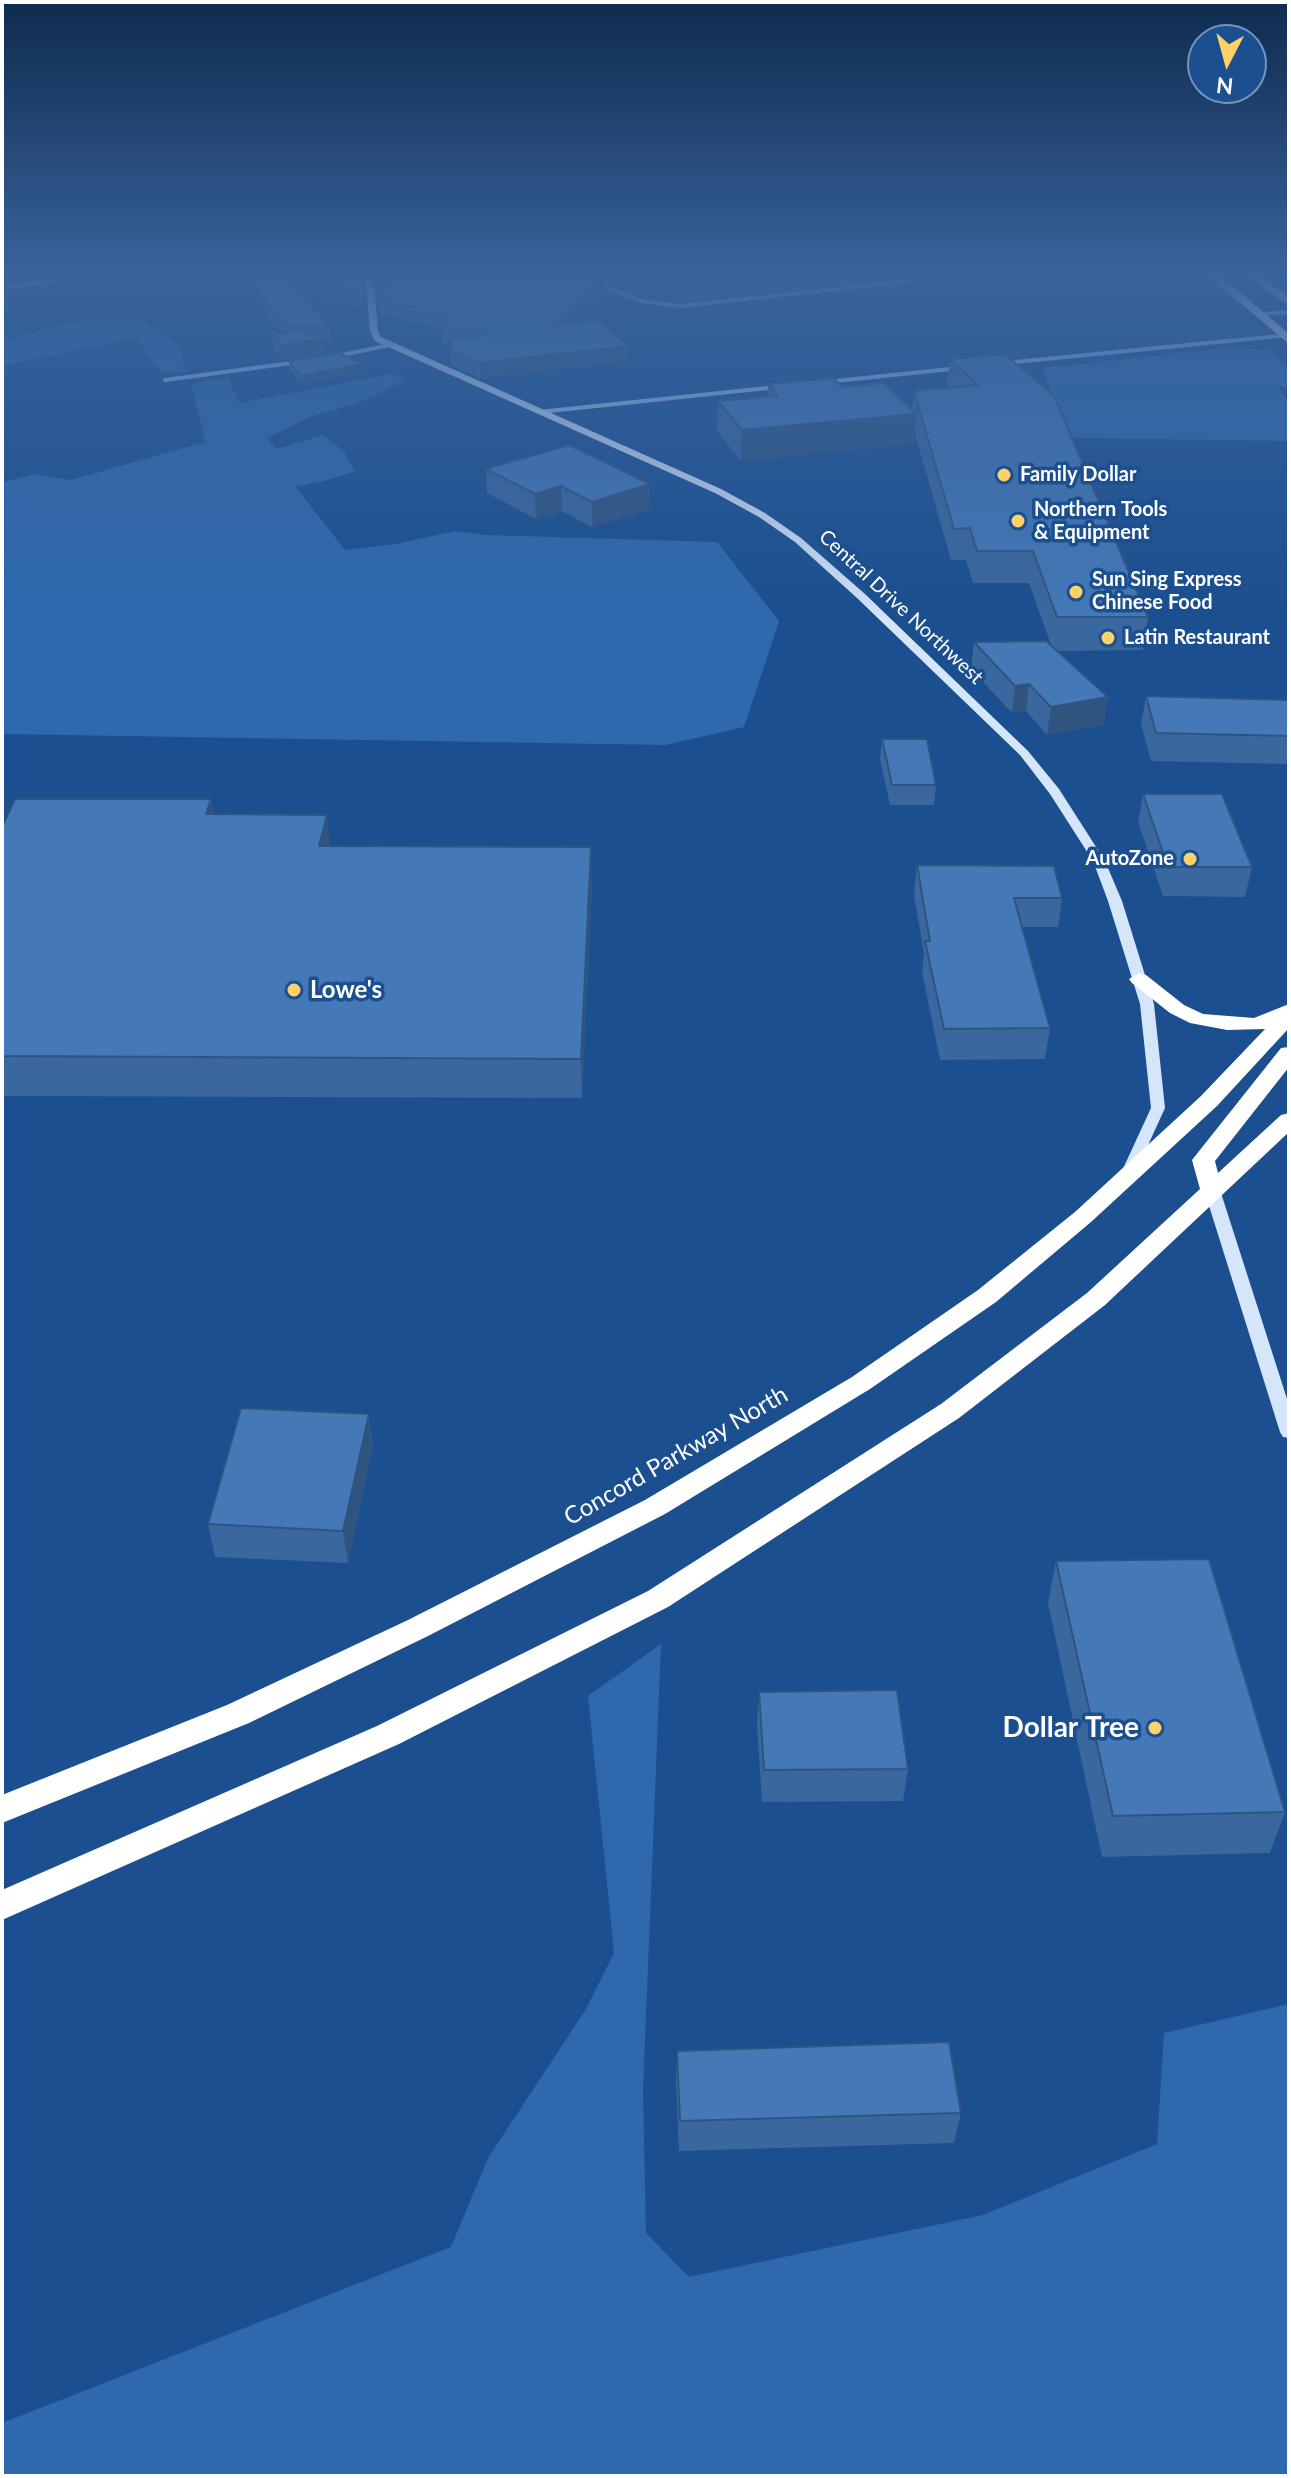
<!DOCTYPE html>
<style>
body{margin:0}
#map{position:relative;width:1291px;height:2478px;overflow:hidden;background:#1b4f8f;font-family:Lato,sans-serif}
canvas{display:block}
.frame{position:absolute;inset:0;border:4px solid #fff;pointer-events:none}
.north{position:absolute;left:1187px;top:24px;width:80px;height:80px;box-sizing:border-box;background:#1b4f8f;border:2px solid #7695bc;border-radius:50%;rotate:186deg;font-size:22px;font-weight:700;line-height:32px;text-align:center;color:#fff}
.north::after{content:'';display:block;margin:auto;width:28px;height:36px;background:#ffd166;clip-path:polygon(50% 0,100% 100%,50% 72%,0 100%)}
</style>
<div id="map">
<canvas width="1291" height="2478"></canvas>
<div class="frame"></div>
<div class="north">N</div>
</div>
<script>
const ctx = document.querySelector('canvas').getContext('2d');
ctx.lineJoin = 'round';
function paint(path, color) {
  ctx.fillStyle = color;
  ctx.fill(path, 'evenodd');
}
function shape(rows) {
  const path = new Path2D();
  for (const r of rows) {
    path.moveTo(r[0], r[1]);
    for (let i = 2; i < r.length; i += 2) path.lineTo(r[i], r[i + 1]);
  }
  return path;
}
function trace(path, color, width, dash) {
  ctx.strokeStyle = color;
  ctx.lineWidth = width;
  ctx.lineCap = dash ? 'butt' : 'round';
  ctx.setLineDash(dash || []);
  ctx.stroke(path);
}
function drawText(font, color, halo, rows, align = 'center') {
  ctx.font = font + ' Lato,sans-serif';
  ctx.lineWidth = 7;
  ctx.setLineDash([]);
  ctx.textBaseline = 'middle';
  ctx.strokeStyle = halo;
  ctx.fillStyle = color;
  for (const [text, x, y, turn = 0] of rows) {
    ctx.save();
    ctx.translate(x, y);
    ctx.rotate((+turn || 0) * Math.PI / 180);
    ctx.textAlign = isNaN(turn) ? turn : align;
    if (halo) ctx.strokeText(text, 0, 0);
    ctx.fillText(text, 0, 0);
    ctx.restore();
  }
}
paint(shape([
 [701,275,915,275,690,301,671,296,714,278],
 [113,318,144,321,180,345,186,372,165,373,155,366,137,338,2,366,2,342,60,324],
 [1236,347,1273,351,1289,372,1289,387,1278,387,1289,403,1289,441,1067,438,1042,368],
 [392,374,405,381,355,404,312,416,267,438,276,449,323,435,344,452,355,471,321,482,295,486,345,550,396,544,456,531,486,535,717,542,779,621,744,727,666,745,2,734,2,483,34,474,71,480,205,442,191,384,228,378,239,403],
 [661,1644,643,2090,646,2233,689,2277,983,2215,1157,2144,1164,2033,1289,2004,1289,2476,2,2476,2,2423,451,2247,488,2158,586,2009,614,1953,588,1696]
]), '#2e69ad');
trace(shape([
 [598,285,642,301,681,306,964,275],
 [2,288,96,275],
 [1260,314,1289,312],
 [332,357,390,345],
 [1005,363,1289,335],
 [165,380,299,362],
 [826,382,960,368],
 [539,412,777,387]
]), '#a9c9ee', 4);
paint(shape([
 [362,275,370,275,374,283,378,331,381,337,721,489,765,513,801,538,865,594,1028,751,1059,789,1105,861,1122,901,1154,1004,1165,1108,1134,1176,1124,1176,1121,1173,1151,1108,1140,1004,1108,901,1093,861,1050,794,1020,755,857,598,795,542,759,517,715,493,375,341,370,331,366,283,362,275],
 [1213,1188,1221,1193,1289,1405,1289,1438,1283,1437,1280,1432,1205,1193,1213,1188]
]), '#d6e6fa');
paint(shape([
 [1207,275,1220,275,1289,334,1289,344,1207,275],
 [1246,275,1259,275,1289,297,1289,306,1246,275],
 [1139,973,1146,975,1184,1005,1203,1014,1254,1018,1289,1004,1289,1028,1217,1106,1091,1222,996,1302,870,1389,665,1514,428,1636,249,1723,2,1823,2,1795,227,1705,408,1620,645,1500,852,1377,978,1290,1075,1212,1201,1096,1265,1029,1227,1030,1190,1023,1170,1013,1132,983,1129,979,1139,973],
 [1289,1047,1289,1067,1215,1161,1218,1173,1281,1115,1289,1113,1289,1132,1105,1305,959,1418,668,1607,399,1744,2,1920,2,1890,377,1726,648,1591,941,1404,1087,1293,1200,1189,1192,1160,1281,1048,1289,1047]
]), '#fff');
paint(shape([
 [236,275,361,275,365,309,297,290,330,327,331,342,323,342,324,354,283,360,274,349,272,334,281,333],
 [373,275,626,275,614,286,605,283,605,293,570,324,628,346,628,361,481,378,452,366,450,343,442,343,442,330,379,313,377,287],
 [1005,354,1148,617,1143,650,1057,651,1104,725,1047,735,1026,711,1012,713,971,669,974,642,1051,645,1029,583,973,583,966,560,951,560,914,430,913,444,741,461,717,431,718,401,768,397,768,384,842,387,912,410,914,391,947,387,950,359],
 [289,361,364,372,301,383,290,369],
 [486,469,650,484,650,509,592,527,562,511,536,519,487,493],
 [1146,696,1289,700,1289,764,1151,761,1141,724],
 [882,739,936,785,934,805,890,805,880,759],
 [1143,794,1252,867,1245,897,1163,896,1138,822],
 [211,799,214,815,327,815,330,846,592,885,582,1098,2,1096,2,827],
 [917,865,1062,898,1058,927,1022,927,1050,1028,1045,1059,940,1060,922,972,924,954,914,894],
 [369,1414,373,1446,348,1563,215,1557,208,1524],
 [1056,1561,1285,1812,1270,1853,1102,1857,1048,1603],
 [759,1692,908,1769,903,1801,762,1802,757,1724],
 [677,2051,961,2113,954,2143,679,2151,676,2081]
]), '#3a679d');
paint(shape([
 [376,275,426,275,377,287],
 [614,275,626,275,614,286],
 [605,279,605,293,550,342,549,327],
 [323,339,324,354,283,360,281,345],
 [628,346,628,361,481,378,480,363],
 [363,364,364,372,301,383,300,376],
 [916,414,913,444,741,461,742,430],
 [650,484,650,509,592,527,592,502],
 [561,486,562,511,536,519,535,494],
 [1029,684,1026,711,1012,713,1015,686],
 [1108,697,1104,725,1047,735,1051,707],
 [211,799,217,836,206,814],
 [327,815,331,852,319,846],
 [591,847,592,885,582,1098,581,1059],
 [369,1414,373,1446,348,1563,343,1531]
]), '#305480');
const building = shape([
 [245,275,283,275,330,327,286,327,245,275],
 [291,275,361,275,364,295,291,275],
 [417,275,592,275,605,279,549,327,597,320,628,346,480,363,451,351,450,340,490,335,485,329,442,328,446,316,378,298,377,283,417,275],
 [303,330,323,339,281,345,272,334,303,330],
 [339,353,363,364,300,376,289,361,339,353],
 [1005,354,1054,396,1148,617,1057,617,1033,551,977,551,970,528,954,529,914,391,978,385,950,359,1005,354],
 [834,378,842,387,884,383,916,414,742,430,718,401,778,396,768,384,834,378],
 [569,445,650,484,592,502,561,486,535,494,486,469,569,445],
 [1046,641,1108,697,1051,707,1029,684,1015,686,974,642,1046,641],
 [1146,696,1289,700,1289,736,1156,733,1146,696],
 [882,739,927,739,936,785,892,785,882,739],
 [1143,794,1222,794,1252,867,1168,867,1143,794],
 [15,799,211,799,206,814,327,815,319,846,591,847,581,1059,2,1056,2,827,15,799],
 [917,865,1054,866,1062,898,1014,898,1050,1028,944,1029,925,941,930,941,917,865],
 [241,1408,369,1414,343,1531,208,1524,241,1408],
 [1209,1559,1285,1812,1113,1816,1056,1561,1209,1559],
 [897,1690,908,1769,764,1770,759,1692,897,1690],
 [949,2042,961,2113,680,2121,677,2051,949,2042]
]);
paint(building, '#4478b7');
trace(building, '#305480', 2);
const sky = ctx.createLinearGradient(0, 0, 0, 622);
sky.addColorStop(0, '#0f2b4f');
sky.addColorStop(0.44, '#39639b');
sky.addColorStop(1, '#39639b00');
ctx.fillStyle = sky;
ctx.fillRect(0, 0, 1291, 622);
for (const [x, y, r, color] of [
 [1004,475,8,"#ffd166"],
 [1018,521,8,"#ffd166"],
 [1076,592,8,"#ffd166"],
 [1108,638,8,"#ffd166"],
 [1190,859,8,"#ffd166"],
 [294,990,8,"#ffd166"],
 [1155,1728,8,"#ffd166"]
]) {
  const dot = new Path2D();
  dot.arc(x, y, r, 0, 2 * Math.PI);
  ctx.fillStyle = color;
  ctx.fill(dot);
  trace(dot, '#1b4f8f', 3);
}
drawText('bold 20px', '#fff', '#1b4f8f', [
 ["Family Dollar",1020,475],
 ["Northern Tools",1034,510],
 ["& Equipment",1034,533],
 ["Sun Sing Express",1092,580],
 ["Chinese Food",1092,603],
 ["Latin Restaurant",1124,638],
 ["AutoZone",1174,859,"right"]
], 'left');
drawText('20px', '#fff', '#1b4f8f', [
 ["Central Drive Northwest",901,607,43]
]);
drawText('bold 24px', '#fff', '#1b4f8f', [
 ["Lowe's",310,990]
], 'left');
drawText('24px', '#fff', '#1b4f8f', [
 ["Concord Parkway North",676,1456,-30]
]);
drawText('bold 28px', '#fff', '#1b4f8f', [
 ["Dollar Tree",1139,1728]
], 'right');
</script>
